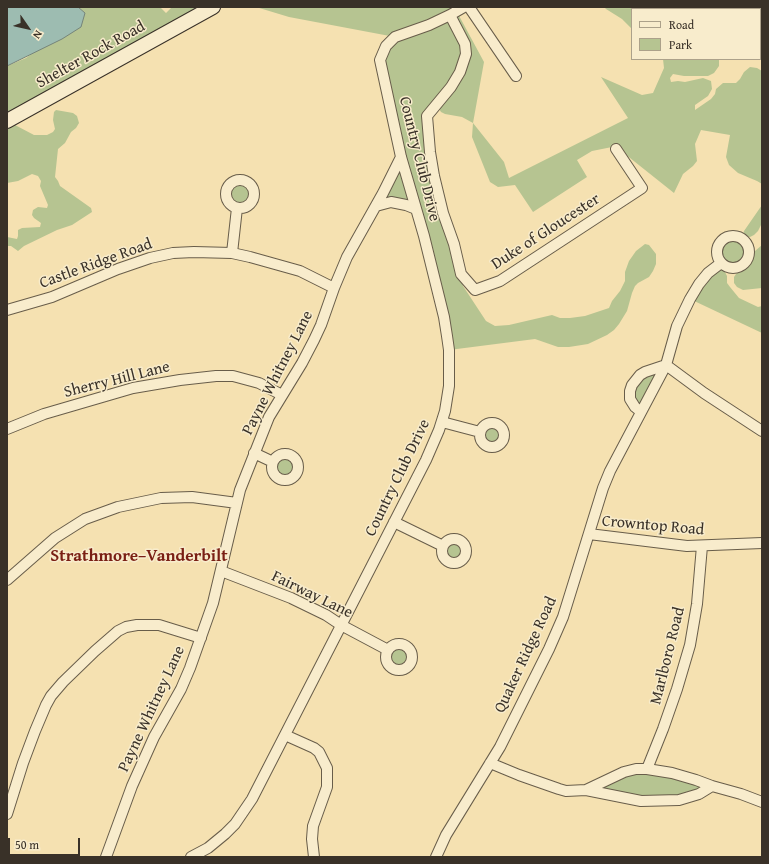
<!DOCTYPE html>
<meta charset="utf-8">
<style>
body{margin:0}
#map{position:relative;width:769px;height:864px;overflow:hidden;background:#f5e1b1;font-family:"Gentium Book Plus",serif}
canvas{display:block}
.frame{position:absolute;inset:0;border:8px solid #393128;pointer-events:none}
.legend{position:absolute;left:631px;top:8px;width:130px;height:52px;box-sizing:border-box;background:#f8eccc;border:1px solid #aca18a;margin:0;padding:5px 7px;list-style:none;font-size:12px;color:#393128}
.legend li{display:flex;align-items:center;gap:8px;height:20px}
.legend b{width:20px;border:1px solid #aca18a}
.north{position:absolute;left:8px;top:8px;width:40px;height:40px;-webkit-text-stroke:3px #f8eccc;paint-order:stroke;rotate:124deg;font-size:11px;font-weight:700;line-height:16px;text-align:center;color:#393128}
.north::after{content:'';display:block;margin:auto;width:14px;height:18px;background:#393128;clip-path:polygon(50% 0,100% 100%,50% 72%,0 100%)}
.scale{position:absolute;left:8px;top:838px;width:72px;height:18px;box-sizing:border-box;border:2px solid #393128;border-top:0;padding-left:5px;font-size:12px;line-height:14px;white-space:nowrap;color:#393128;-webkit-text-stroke:3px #f8eccc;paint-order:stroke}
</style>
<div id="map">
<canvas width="769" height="864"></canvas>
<div class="frame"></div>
<ul class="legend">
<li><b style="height:5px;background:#f8eccc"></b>Road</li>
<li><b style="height:11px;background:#b6c491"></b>Park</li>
</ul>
<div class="north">N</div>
<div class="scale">50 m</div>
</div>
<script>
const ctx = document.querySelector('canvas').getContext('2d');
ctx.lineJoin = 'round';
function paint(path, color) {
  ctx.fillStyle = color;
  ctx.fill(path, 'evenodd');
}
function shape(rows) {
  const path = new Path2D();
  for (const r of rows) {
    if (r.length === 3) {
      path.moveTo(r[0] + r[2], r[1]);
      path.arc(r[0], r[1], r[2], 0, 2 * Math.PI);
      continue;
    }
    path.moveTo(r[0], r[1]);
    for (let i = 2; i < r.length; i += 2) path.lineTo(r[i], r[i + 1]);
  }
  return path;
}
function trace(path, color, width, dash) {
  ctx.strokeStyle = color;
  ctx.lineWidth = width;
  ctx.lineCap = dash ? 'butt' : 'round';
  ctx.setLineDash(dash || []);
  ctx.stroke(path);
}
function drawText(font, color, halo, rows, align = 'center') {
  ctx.font = font + ' "Gentium Book Plus",serif';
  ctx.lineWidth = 3;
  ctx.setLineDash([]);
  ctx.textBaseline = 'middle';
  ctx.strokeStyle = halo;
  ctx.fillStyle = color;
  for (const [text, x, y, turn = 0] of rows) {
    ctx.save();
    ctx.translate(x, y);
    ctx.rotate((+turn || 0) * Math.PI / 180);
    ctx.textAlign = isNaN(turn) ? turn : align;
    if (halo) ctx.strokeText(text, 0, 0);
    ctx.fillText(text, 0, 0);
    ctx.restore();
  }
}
paint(shape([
 [78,7,160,7,166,13,172,7,213,7,7,121,7,66,26,58,85,13],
 [256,7,464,7,457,12,484,62,473,123,504,162,509,178,628,118,601,77,642,95,653,93,664,68,663,59,719,59,719,66,714,73,708,76,684,76,673,74,670,78,671,82,678,81,685,82,703,78,711,81,712,89,708,96,695,105,695,110,711,99,715,94,716,89,723,83,736,83,740,79,744,72,750,67,757,68,762,71,762,184,757,181,738,173,729,165,726,157,730,135,701,130,695,144,697,161,693,166,683,174,674,193,625,154,617,146,592,151,577,160,587,177,533,212,515,185,498,187,490,182,472,137,473,123,462,117,445,114,441,112,438,107,427,116,434,176,461,274,463,286,486,321,495,326,509,325,552,315,560,318,570,318,585,316,609,308,612,301,620,291,625,281,625,272,629,261,636,251,645,244,649,245,656,254,656,264,653,271,649,277,638,283,635,286,632,293,627,311,619,324,614,330,607,335,588,344,569,347,558,347,535,339,449,350,416,209,406,205,376,206,401,157,380,60,395,37,289,17],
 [604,7,692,7,694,9,632,9,632,29,622,19,606,9],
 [56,110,73,113,77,116,79,123,76,128,71,132,65,143,58,149,55,177,58,181,60,186,91,208,92,212,72,225,57,230,24,246,18,251,11,246,7,246,7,237,17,239,18,236,18,230,22,228,40,227,41,223,34,218,32,215,33,210,38,207,47,208,48,205,40,186,41,181,38,176,32,174,18,181,7,183,7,127,15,125,34,135,47,135,53,132,55,129,53,120,54,112],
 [240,194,14],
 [762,205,762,223,758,231,754,235,750,237,745,236,743,235,744,231],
 [733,252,16],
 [762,245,762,288,743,290,737,287,734,283,734,277,736,274,742,270,751,260,755,251],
 [722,268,724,270,727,276,727,283,730,287,739,298,758,307,762,306,762,333,690,299,704,282],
 [666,365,641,412,635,407,632,385],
 [492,435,12],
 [285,467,13],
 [454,551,12],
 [399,657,13],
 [636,769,712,786,679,800,603,794,601,784]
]), '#b6c491');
const water = shape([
 [7,7,78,7,85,13,81,27,62,39,7,66,7,7]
]);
paint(water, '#9dbcb1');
trace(water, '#75847a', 1);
const street = shape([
 [469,7,516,76],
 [450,15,465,44,466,54,460,72,451,87,427,116,430,152,434,176,443,213,454,244,461,274,475,290,500,281,642,188,616,149],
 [240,194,14],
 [376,206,391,202,406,205,416,209],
 [733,252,16],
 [232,253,237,208],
 [7,310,52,297,118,269,150,258,173,253,194,252,232,253,250,257,300,271,334,288],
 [641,412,635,407,630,399,630,391,632,385,640,375,645,372,666,365,704,393,762,431],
 [442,422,480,432],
 [492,435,12],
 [7,429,44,414,133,388,180,380,216,376,233,376,259,383,282,395],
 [254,453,273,462],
 [285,467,13],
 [394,522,443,546],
 [589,534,687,546,762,543],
 [454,551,12],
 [221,571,291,598,326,615,341,625,388,650],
 [7,580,55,538,85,519,118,507,161,498,192,497,237,503],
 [399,657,13],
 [285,735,314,748,319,752,327,768,327,787,313,826,312,839,314,857],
 [490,763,519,775,559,789,566,791,586,790,641,801,679,800,699,794,712,786],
 [647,769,663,729,677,689,690,645,697,604,702,546],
 [586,790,624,772,636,769,647,769,672,773,696,780,712,786,741,794,762,802],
 [7,814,23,763,35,731,46,705,51,696,63,682,95,651,118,631,126,627,137,625,159,625,201,638],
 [106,857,132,786,154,737,181,689,190,668,213,603,240,490,269,417,302,363,314,340,321,325,334,288,347,257,383,193,401,157],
 [191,857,208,848,225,834,235,824,252,799,426,460,439,430,445,411,449,386,449,350,447,336,444,317,424,236,401,157,380,60,386,46,395,37,429,25,450,15,464,7],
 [436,857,446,835,500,747,549,649,563,617,603,488,610,471,666,365,677,326,690,299,699,284,708,273,721,263]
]);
const secondary = shape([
 [7,121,213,7]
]);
trace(street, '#685d4a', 12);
trace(secondary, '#393128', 16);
trace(street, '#f8eccc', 10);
trace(secondary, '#f8eccc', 14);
drawText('16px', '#393128', '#f8eccc', [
 ["Shelter Rock Road",91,55,-29],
 ["Country Club Drive",419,159,76],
 ["Duke of Gloucester",546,232,-33],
 ["Castle Ridge Road",96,264,-20],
 ["Payne Whitney Lane",278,373,-63],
 ["Sherry Hill Lane",117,380,-14],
 ["Country Club Drive",398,478,-64],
 ["Crowntop Road",653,526,5],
 ["Fairway Lane",312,595,26],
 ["Quaker Ridge Road",526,655,-65],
 ["Marlboro Road",668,656,-76],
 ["Payne Whitney Lane",152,709,-65]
]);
drawText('bold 17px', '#7a1f14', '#f8eccc', [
 ["Strathmore–Vanderbilt",139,557]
]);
</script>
